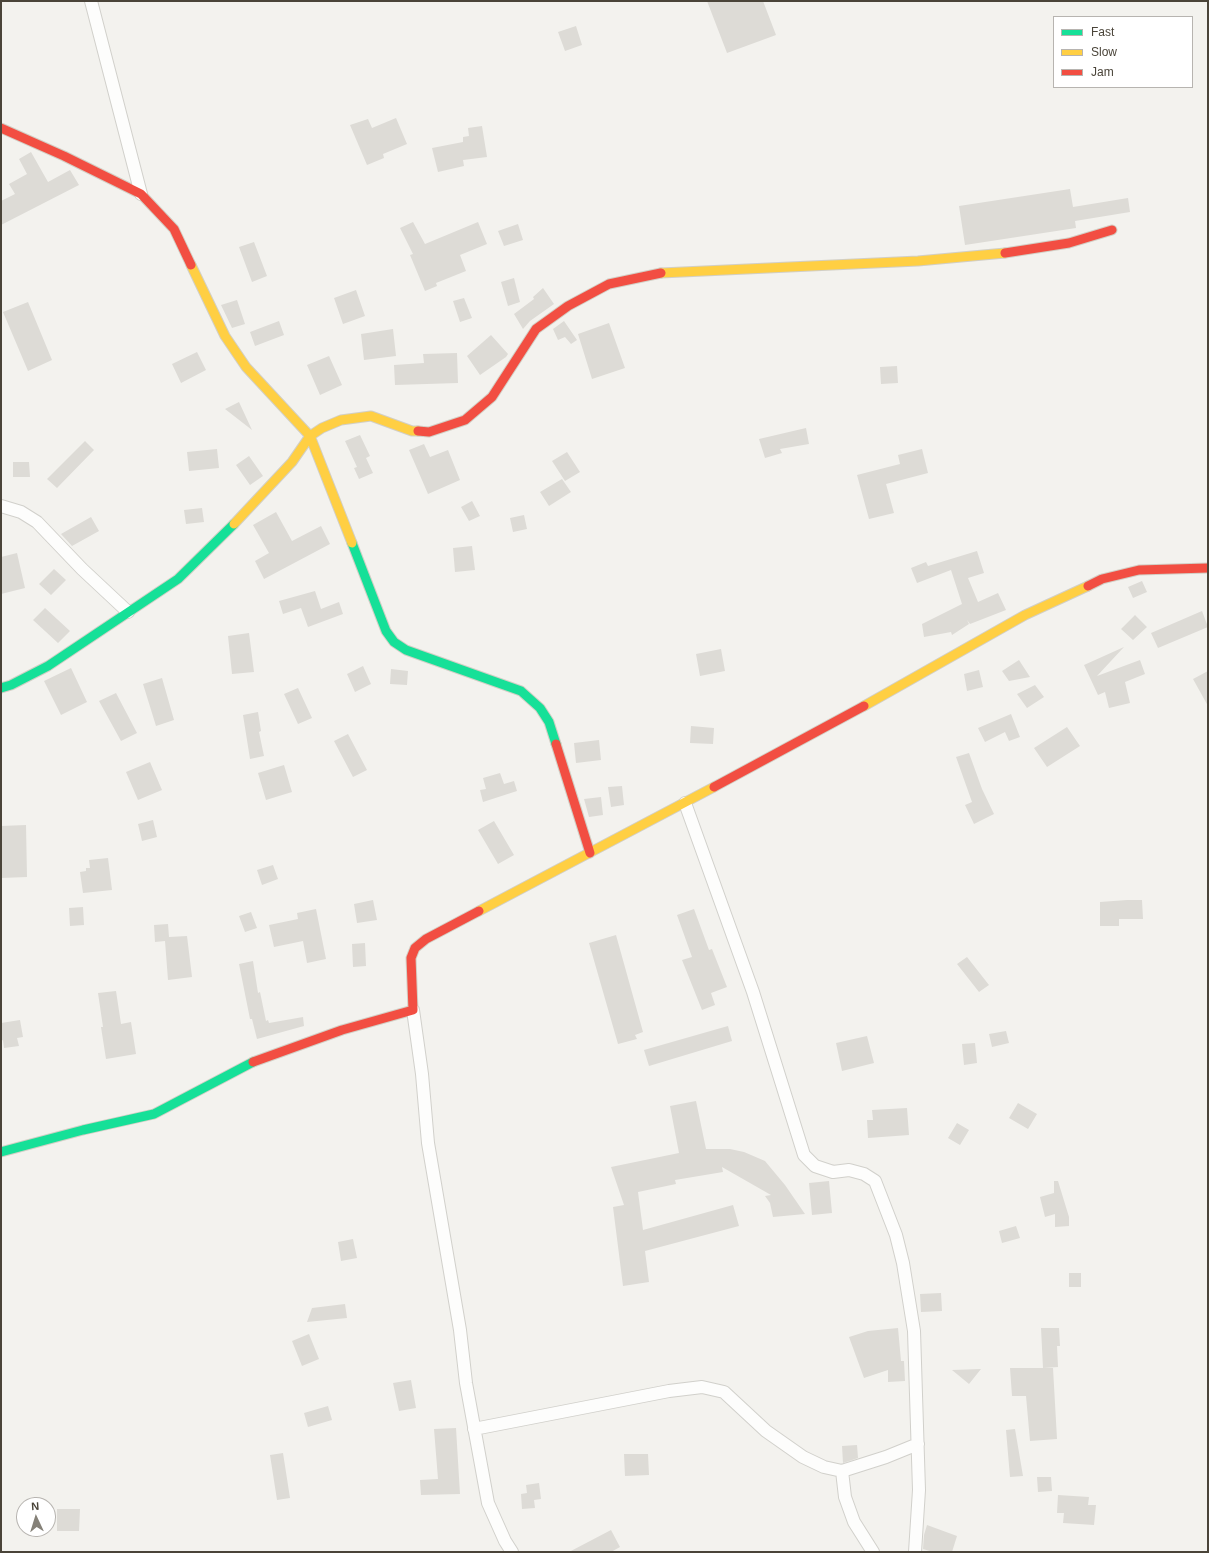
<!DOCTYPE html>
<style>
body{margin:0}
#map{position:relative;width:1209px;height:1553px;overflow:hidden;background:#f3f2ee;font-family:Arial,sans-serif}
canvas{display:block}
.frame{position:absolute;inset:0;border:2px solid #4a4439;pointer-events:none}
.legend{position:absolute;left:1053px;top:16px;width:140px;height:72px;box-sizing:border-box;background:#fff;border:1px solid #b7b4b0;margin:0;padding:5px 7px;list-style:none;font-size:12px;color:#4a4439}
.legend li{display:flex;align-items:center;gap:8px;height:20px}
.legend b{width:20px;border:1px solid #b7b4b0}
.north{position:absolute;left:16px;top:1497px;width:40px;height:40px;box-sizing:border-box;background:#fff;border:1px solid #b7b4b0;border-radius:50%;rotate:356deg;font-size:11px;font-weight:700;line-height:16px;text-align:center;color:#4a4439}
.north::after{content:'';display:block;margin:auto;width:14px;height:18px;background:#858178;clip-path:polygon(50% 0,100% 100%,50% 72%,0 100%)}
</style>
<div id="map">
<canvas width="1209" height="1553"></canvas>
<div class="frame"></div>
<ul class="legend">
<li><b style="height:5px;background:#16e098"></b>Fast</li>
<li><b style="height:5px;background:#ffcf43"></b>Slow</li>
<li><b style="height:5px;background:#f24e42"></b>Jam</li>
</ul>
<div class="north">N</div>
</div>
<script>
const ctx = document.querySelector('canvas').getContext('2d');
ctx.lineJoin = 'round';
function paint(path, color) {
  ctx.fillStyle = color;
  ctx.fill(path, 'evenodd');
}
function shape(rows) {
  const path = new Path2D();
  for (const r of rows) {
    path.moveTo(r[0], r[1]);
    for (let i = 2; i < r.length; i += 2) path.lineTo(r[i], r[i + 1]);
  }
  return path;
}
function trace(path, color, width, dash) {
  ctx.strokeStyle = color;
  ctx.lineWidth = width;
  ctx.lineCap = dash ? 'butt' : 'round';
  ctx.setLineDash(dash || []);
  ctx.stroke(path);
}
paint(shape([
 [707,1,763,1,776,35,727,53],
 [576,26,582,45,565,51,558,32],
 [396,118,407,144,383,154,384,158,367,165,350,125,368,119,372,128],
 [482,126,487,157,463,160,464,166,438,172,432,148,463,142,463,137,469,136,468,128],
 [31,152,48,182,70,170,79,185,1,225,1,201,15,194,9,184,27,174,19,159],
 [1070,189,1073,207,1128,198,1130,212,1075,221,1076,228,965,245,959,206],
 [413,222,425,244,478,222,487,244,460,255,466,271,436,283,437,286,425,291,410,255,413,254,400,228],
 [518,224,523,240,504,246,498,231],
 [254,242,267,276,252,282,239,247],
 [514,278,520,302,508,306,501,282],
 [543,288,554,304,530,321,523,329,514,314,534,299,533,297],
 [356,290,365,316,343,324,334,298],
 [464,298,472,318,460,322,453,301],
 [237,300,245,324,232,328,221,305],
 [28,302,52,360,28,371,3,312],
 [279,321,284,335,255,346,250,332],
 [564,321,577,340,571,344,565,337,558,340,553,329],
 [609,323,625,368,592,379,578,334],
 [393,329,396,356,364,360,361,334],
 [491,335,508,354,506,357,480,375,467,356],
 [197,352,206,370,181,383,172,364],
 [457,353,458,383,395,385,394,365,424,363,423,354],
 [329,356,342,385,320,395,307,365],
 [897,366,898,383,881,384,880,367],
 [239,402,252,430,225,409],
 [806,428,809,444,780,449,782,453,765,458,759,439],
 [360,435,370,456,366,458,373,473,359,479,354,468,357,467,345,441],
 [85,441,94,450,57,488,47,479],
 [424,444,430,457,448,450,460,480,428,494,409,450],
 [217,449,219,468,189,471,187,452],
 [922,449,928,473,886,484,894,513,869,519,857,475,900,464,898,455],
 [567,452,580,472,565,481,552,461],
 [249,456,263,476,250,485,236,465],
 [13,462,29,462,30,477,13,477],
 [562,479,571,492,549,506,540,492],
 [472,501,480,516,469,521,461,507],
 [202,508,204,522,186,524,184,510],
 [276,512,292,541,321,526,330,544,264,579,255,561,269,553,253,525],
 [524,515,527,529,513,532,510,518],
 [91,517,99,531,72,546,61,534],
 [472,546,475,570,455,572,453,548],
 [977,551,984,573,968,578,978,602,998,593,1006,610,970,624,967,620,969,624,952,635,951,632,924,637,922,624,962,604,951,570,917,583,911,568,926,562,928,566],
 [17,553,25,588,1,594,1,557],
 [54,569,66,580,51,595,39,584],
 [1142,581,1147,592,1133,598,1128,587],
 [315,591,321,609,339,602,343,614,308,627,301,608,283,614,279,601],
 [45,608,70,631,58,643,33,620],
 [1202,611,1208,627,1158,648,1151,633],
 [1135,615,1147,627,1133,640,1121,629],
 [249,633,254,672,232,674,228,636],
 [1124,647,1097,676,1140,660,1145,674,1125,682,1130,703,1109,708,1105,692,1098,695,1084,665],
 [721,649,725,671,700,676,696,654],
 [1019,660,1030,677,1009,681,1002,671],
 [363,666,371,684,355,692,347,674],
 [71,668,87,702,61,715,44,681],
 [391,669,408,671,407,685,390,684],
 [979,670,983,687,967,691,964,674],
 [1208,671,1208,706,1193,679],
 [162,678,174,720,156,726,143,684],
 [1035,685,1044,697,1027,708,1017,694],
 [298,688,312,718,298,724,284,694],
 [116,693,137,733,121,741,99,701],
 [258,712,261,731,259,732,264,756,250,759,243,715],
 [1011,714,1020,737,1009,741,1005,732,985,742,978,728],
 [691,726,714,728,713,744,690,743],
 [1067,727,1080,746,1047,767,1034,748],
 [348,734,367,770,353,777,334,741],
 [599,740,601,760,576,763,574,743],
 [969,753,982,789,994,814,974,824,965,805,972,802,956,757],
 [150,762,162,790,138,800,126,772],
 [284,765,292,792,266,800,258,773],
 [500,773,504,784,514,781,517,791,483,802,480,790,486,789,483,778],
 [622,786,624,805,611,807,608,787],
 [601,797,603,815,589,817,584,799],
 [153,820,157,837,142,841,138,824],
 [494,821,514,855,498,864,478,830],
 [26,825,27,877,1,878,1,826],
 [108,858,112,890,83,893,80,872,86,871,86,868,90,868,89,860],
 [273,865,278,879,262,885,257,870],
 [373,900,377,920,357,923,354,904],
 [1127,900,1142,900,1143,919,1119,919,1119,926,1100,926,1100,902],
 [83,907,84,925,70,926,69,908],
 [316,909,326,959,307,963,303,941,274,947,269,925,298,919,297,913],
 [694,909,709,950,712,949,727,987,711,993,715,1005,702,1010,682,960,692,957,677,915],
 [251,912,257,928,245,932,239,916],
 [168,924,169,937,187,936,192,977,168,980,165,941,155,942,154,925],
 [616,935,643,1032,635,1035,637,1039,618,1044,589,943],
 [365,943,366,966,353,967,352,944],
 [967,957,989,985,979,992,957,964],
 [253,961,258,993,260,992,266,1021,268,1020,269,1023,303,1017,304,1026,257,1039,252,1019,250,1019,239,964],
 [116,991,121,1024,131,1022,136,1054,106,1059,101,1027,103,1027,98,993],
 [20,1020,23,1037,17,1038,19,1046,4,1048,3,1040,1,1041,1,1023],
 [728,1026,732,1041,649,1066,644,1050],
 [1006,1031,1009,1043,992,1047,989,1034],
 [867,1036,874,1063,842,1071,836,1043],
 [975,1043,977,1063,964,1065,962,1044],
 [696,1101,706,1149,730,1149,744,1152,765,1161,785,1185,805,1214,773,1217,770,1203,765,1196,771,1195,722,1167,723,1172,675,1180,676,1184,638,1192,643,1230,733,1205,739,1226,645,1251,649,1282,623,1286,613,1207,624,1205,611,1167,679,1153,670,1106],
 [1018,1103,1037,1114,1028,1129,1009,1118],
 [907,1108,909,1135,868,1138,867,1120,873,1120,872,1110],
 [957,1123,969,1130,960,1145,948,1138],
 [829,1181,832,1213,812,1215,809,1183],
 [1054,1181,1058,1181,1069,1217,1069,1226,1055,1227,1055,1214,1045,1217,1040,1197,1054,1193],
 [1016,1226,1020,1238,1002,1243,999,1231],
 [353,1239,357,1258,341,1261,338,1242],
 [1069,1273,1081,1273,1081,1287,1069,1287],
 [941,1293,942,1311,921,1312,920,1294],
 [345,1304,347,1318,307,1322,312,1308],
 [898,1328,901,1361,904,1361,905,1381,888,1382,888,1370,864,1378,849,1337,868,1331],
 [1041,1328,1059,1328,1060,1346,1057,1346,1058,1367,1043,1368],
 [309,1334,319,1359,302,1366,292,1341],
 [1010,1368,1053,1368,1057,1439,1030,1441,1026,1396,1012,1396],
 [981,1369,969,1384,952,1370],
 [411,1380,416,1408,399,1411,393,1383],
 [328,1406,332,1420,308,1427,304,1413],
 [456,1428,460,1494,421,1495,420,1480,438,1479,434,1429],
 [1015,1429,1023,1476,1010,1477,1006,1430],
 [857,1445,858,1458,843,1463,842,1446],
 [283,1453,290,1498,277,1500,270,1455],
 [624,1454,648,1454,649,1475,625,1476],
 [1037,1477,1051,1477,1052,1491,1038,1492],
 [539,1483,541,1499,534,1500,535,1508,522,1509,521,1494,527,1493,526,1485],
 [1058,1495,1089,1497,1088,1505,1096,1505,1094,1525,1063,1523,1064,1513,1057,1513],
 [57,1509,80,1509,79,1531,57,1531],
 [927,1525,957,1536,952,1552,933,1552,923,1549,924,1535],
 [611,1530,620,1547,611,1552,569,1552]
]), '#dddbd6');
const street = shape([
 [91,1,141,194],
 [1,506,21,512,37,522,82,569,128,612],
 [685,803,753,992,804,1155,815,1166,833,1172,849,1170,864,1174,875,1181,896,1235,903,1263,914,1331,919,1490,915,1552],
 [413,1010,422,1074,428,1143,460,1330,466,1383,488,1503,505,1541,512,1552],
 [474,1429,669,1391,702,1387,724,1392,766,1431,803,1457,824,1467,842,1471,886,1457,918,1444],
 [842,1471,845,1497,854,1522,873,1552]
]);
const fast = shape([
 [352,543,386,631,394,642,406,650,521,691,540,708,549,722,556,744],
 [1,688,11,685,48,666,178,579,234,524],
 [1,1152,83,1130,154,1114,253,1062]
]);
const slow = shape([
 [191,265,225,336,246,367,310,436,352,543],
 [661,273,918,261,1005,253],
 [234,524,292,462,310,436,322,428,341,420,371,416,412,431,418,431],
 [864,706,1025,615,1088,586],
 [479,911,714,787]
]);
const jam = shape([
 [1,128,64,156,141,194,174,229,191,265],
 [1005,253,1069,243,1112,230],
 [418,431,429,432,465,420,492,397,536,329,568,306,609,284,661,273],
 [1088,586,1102,579,1139,570,1208,568],
 [556,744,590,853],
 [714,787,864,706],
 [253,1062,342,1030,413,1010,411,958,415,948,426,939,479,911]
]);
trace(street, '#d1d0cb', 14);
trace(fast, '#d2cfc5', 11);
trace(slow, '#d2cfc5', 11);
trace(jam, '#d2cfc5', 11);
trace(street, '#fdfdfc', 12);
trace(fast, '#16e098', 9);
trace(slow, '#ffcf43', 9);
trace(jam, '#f24e42', 9);
</script>
